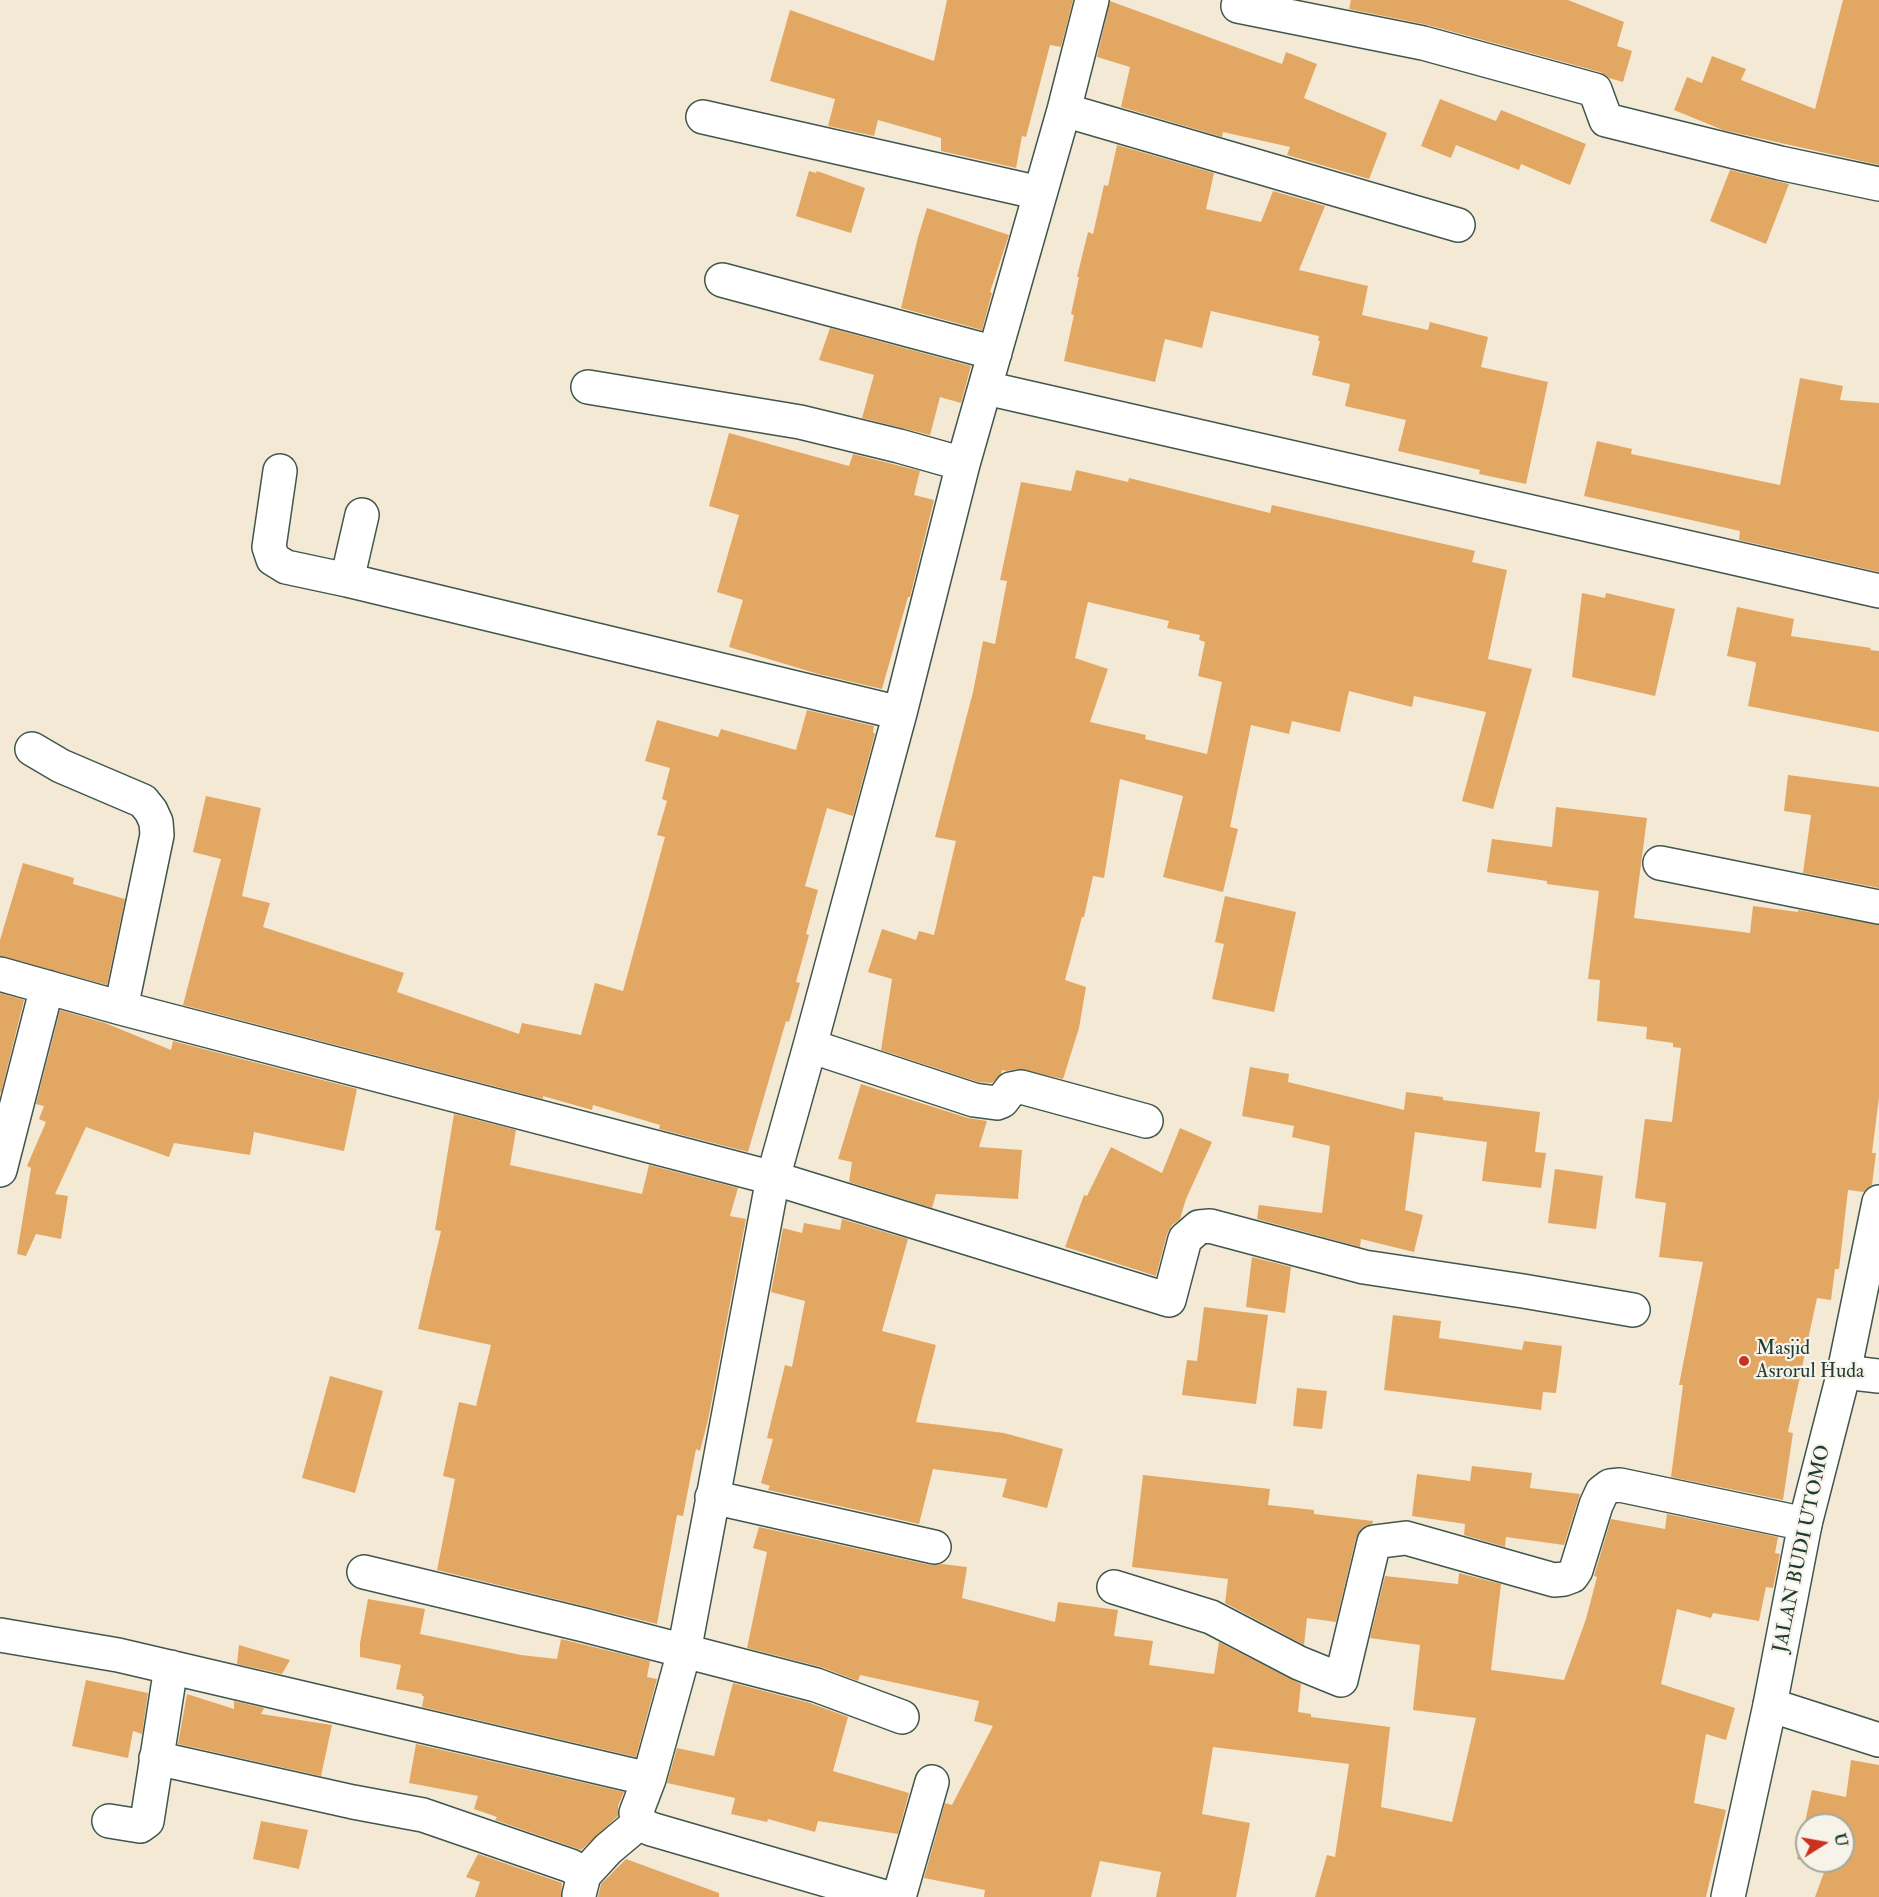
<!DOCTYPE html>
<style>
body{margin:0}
#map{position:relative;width:1879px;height:1897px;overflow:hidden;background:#f4e9d5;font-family:"IM FELL Double Pica",serif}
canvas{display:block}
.north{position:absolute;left:1795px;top:1813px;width:60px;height:60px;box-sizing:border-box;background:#f7f3e8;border:2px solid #a1aaa0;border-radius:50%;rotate:79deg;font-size:16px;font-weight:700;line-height:24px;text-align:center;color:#1f3d34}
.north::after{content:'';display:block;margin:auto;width:21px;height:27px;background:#c8321e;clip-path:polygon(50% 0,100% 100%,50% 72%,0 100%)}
</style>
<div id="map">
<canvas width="1879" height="1897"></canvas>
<div class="north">U</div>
</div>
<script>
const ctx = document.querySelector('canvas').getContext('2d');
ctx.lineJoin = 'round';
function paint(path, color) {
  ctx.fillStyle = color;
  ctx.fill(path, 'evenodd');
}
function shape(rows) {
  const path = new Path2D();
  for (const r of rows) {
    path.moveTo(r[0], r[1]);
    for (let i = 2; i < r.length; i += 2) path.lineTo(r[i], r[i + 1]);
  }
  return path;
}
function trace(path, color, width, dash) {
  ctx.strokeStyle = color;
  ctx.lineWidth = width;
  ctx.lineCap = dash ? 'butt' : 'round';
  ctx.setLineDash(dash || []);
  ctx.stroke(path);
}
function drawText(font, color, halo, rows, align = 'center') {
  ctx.font = font + ' "IM FELL Double Pica",serif';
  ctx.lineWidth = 4.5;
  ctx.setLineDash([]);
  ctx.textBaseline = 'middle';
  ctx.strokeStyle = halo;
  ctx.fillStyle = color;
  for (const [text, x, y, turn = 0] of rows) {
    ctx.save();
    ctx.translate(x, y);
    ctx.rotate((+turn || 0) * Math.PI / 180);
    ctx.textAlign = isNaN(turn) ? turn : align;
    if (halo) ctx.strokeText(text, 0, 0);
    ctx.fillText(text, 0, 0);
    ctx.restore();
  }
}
paint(shape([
 [947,0,1073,0,1061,47,1050,45,1026,137,1022,136,1016,168,941,151,941,138,878,120,874,136,828,126,835,99,770,81,790,10,934,61],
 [1351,0,1568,0,1624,22,1617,46,1632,51,1623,82,1609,78,1600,72,1428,25,1349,9],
 [1843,0,1879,0,1879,165,1723,130,1674,110,1687,77,1702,83,1712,56,1746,69,1741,80,1815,109],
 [1110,1,1282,64,1286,52,1317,64,1304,98,1387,133,1369,179,1287,155,1290,147,1223,132,1222,137,1121,107,1130,67,1097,57],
 [1440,99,1496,121,1501,110,1586,144,1570,185,1521,164,1519,170,1456,145,1451,158,1421,146],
 [1117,145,1214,173,1206,209,1261,222,1273,191,1325,206,1299,270,1368,286,1362,315,1428,330,1430,322,1488,337,1481,367,1548,382,1526,484,1479,474,1480,470,1398,451,1406,420,1345,406,1350,384,1312,375,1320,341,1318,341,1319,336,1211,311,1202,348,1165,339,1155,382,1064,361,1074,315,1071,314,1079,277,1077,277,1088,232,1093,234,1104,185,1108,186],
 [1730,170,1789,184,1766,244,1710,221],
 [809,171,816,173,817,171,865,188,851,233,796,216],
 [927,208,1009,235,990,292,992,293,982,330,901,308,918,237],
 [830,328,971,366,961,403,940,397,930,435,862,418,874,375,819,360],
 [1800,378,1843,386,1840,400,1879,403,1879,572,1739,540,1740,531,1584,496,1597,441,1632,449,1631,454,1780,485],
 [729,433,849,466,853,454,920,471,914,495,934,500,910,597,908,597,882,689,818,674,729,647,743,600,717,592,739,515,709,506],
 [1076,470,1128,482,1129,478,1270,513,1272,505,1475,551,1472,562,1507,570,1488,659,1532,669,1493,809,1462,801,1486,712,1414,696,1412,707,1349,691,1340,732,1292,721,1289,734,1251,725,1230,827,1238,829,1223,892,1163,877,1183,796,1120,779,1104,878,1093,876,1084,917,1082,917,1065,980,1086,987,1079,1028,1063,1079,1018,1069,1006,1071,1002,1070,1001,1075,992,1083,978,1082,881,1050,892,979,868,972,882,929,916,940,919,931,934,935,956,841,935,837,973,692,983,641,995,644,1007,581,1000,580,1021,482,1071,491],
 [1088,602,1169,621,1167,628,1200,635,1199,640,1205,642,1198,676,1222,682,1207,754,1145,739,1146,735,1090,722,1108,669,1075,658],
 [1582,593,1605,598,1606,593,1675,609,1655,696,1572,677],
 [1737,607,1794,619,1791,636,1871,648,1870,650,1879,651,1879,732,1748,706,1756,664,1755,662,1727,656],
 [807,710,874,726,873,732,875,734,853,816,827,808,805,886,818,890,806,934,809,935,796,982,800,983,789,1022,786,1021,748,1152,659,1129,660,1125,593,1105,592,1110,543,1096,543,1099,183,1005,221,859,193,852,206,796,261,808,242,896,270,903,263,927,404,973,397,992,519,1034,522,1023,581,1035,595,983,623,991,665,837,657,835,667,801,662,799,670,768,645,761,657,720,718,737,721,729,796,750],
 [1788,775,1879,787,1879,888,1803,873,1811,815,1784,811],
 [1556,807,1647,818,1634,918,1750,933,1753,906,1798,912,1798,910,1879,925,1879,1097,1872,1153,1876,1153,1872,1185,1864,1192,1848,1190,1839,1269,1835,1269,1831,1300,1817,1298,1788,1432,1793,1433,1783,1500,1671,1477,1683,1385,1679,1385,1703,1262,1659,1257,1666,1203,1635,1198,1645,1119,1672,1122,1681,1048,1673,1047,1673,1043,1646,1039,1647,1027,1597,1021,1600,980,1588,979,1599,891,1547,884,1547,881,1487,872,1492,839,1552,847],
 [23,863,74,878,73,884,125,899,107,985,0,956,0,940],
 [1225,896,1296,912,1274,1012,1212,999,1224,944,1215,942],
 [0,993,24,1000,1,1093,0,1092],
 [60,1010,105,1023,171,1050,173,1041,357,1089,344,1151,254,1132,250,1155,174,1143,169,1157,86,1127,55,1194,68,1196,61,1239,36,1234,26,1256,17,1254,31,1168,27,1166,46,1122,39,1119,44,1106,36,1104],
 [1250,1067,1289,1074,1288,1082,1404,1110,1406,1092,1443,1097,1443,1100,1540,1112,1535,1152,1546,1153,1541,1188,1482,1181,1487,1142,1415,1132,1405,1210,1423,1215,1414,1252,1361,1239,1360,1247,1257,1219,1259,1205,1322,1213,1330,1146,1292,1137,1294,1126,1242,1116],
 [861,1084,968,1118,987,1121,979,1147,1022,1150,1018,1199,936,1194,932,1208,849,1182,852,1162,838,1159],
 [454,1114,516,1130,510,1165,642,1194,649,1165,738,1188,730,1216,746,1219,708,1420,700,1451,696,1449,683,1516,677,1515,657,1624,437,1570,455,1479,443,1476,459,1402,476,1406,491,1345,418,1329,441,1231,435,1230],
 [1180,1128,1212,1142,1186,1199,1180,1219,1172,1225,1167,1234,1156,1276,1065,1247,1084,1195,1087,1196,1111,1147,1162,1173],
 [1555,1169,1603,1176,1596,1229,1548,1223],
 [842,1219,908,1239,882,1331,936,1345,916,1422,1004,1433,1063,1449,1047,1508,1002,1497,1007,1479,933,1469,919,1524,768,1490,770,1486,761,1483,773,1439,767,1438,785,1365,792,1367,805,1301,771,1292,783,1228,802,1233,804,1223,840,1230],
 [1252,1257,1291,1267,1285,1313,1246,1307],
 [1204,1307,1268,1315,1256,1404,1182,1395,1187,1360,1197,1361],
 [1393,1315,1441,1321,1439,1338,1522,1350,1524,1341,1562,1346,1556,1393,1543,1392,1541,1410,1384,1390],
 [330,1376,383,1391,355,1493,302,1478],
 [1297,1388,1327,1391,1322,1429,1293,1426],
 [1472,1466,1532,1473,1530,1488,1580,1494,1564,1545,1506,1537,1505,1547,1464,1535,1465,1524,1412,1516,1417,1474,1470,1481],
 [1143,1475,1270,1489,1268,1505,1314,1510,1314,1514,1373,1521,1373,1523,1361,1529,1356,1538,1336,1622,1307,1618,1304,1645,1225,1603,1228,1579,1132,1567],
 [1667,1514,1778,1537,1775,1553,1780,1554,1773,1588,1766,1587,1759,1621,1713,1613,1711,1618,1677,1609,1661,1684,1735,1708,1726,1740,1706,1734,1694,1803,1726,1810,1706,1897,1315,1897,1327,1855,1335,1857,1349,1764,1213,1747,1202,1814,1250,1823,1236,1897,1156,1897,1161,1872,1100,1861,1091,1897,984,1897,985,1890,924,1878,945,1803,952,1805,993,1726,974,1721,979,1701,860,1675,858,1681,821,1667,747,1648,767,1552,753,1548,759,1527,930,1565,942,1564,967,1567,962,1598,1055,1622,1058,1602,1118,1610,1114,1636,1153,1641,1149,1665,1214,1674,1219,1642,1301,1684,1298,1712,1311,1714,1311,1717,1390,1727,1381,1807,1452,1822,1476,1718,1413,1710,1420,1645,1370,1638,1385,1576,1458,1584,1459,1573,1501,1584,1491,1670,1564,1680,1586,1619,1597,1577,1594,1576,1611,1519,1665,1529],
 [368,1599,425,1609,420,1634,521,1655,557,1659,561,1639,650,1661,647,1677,657,1679,636,1757,422,1707,424,1696,422,1696,422,1694,396,1689,401,1665,360,1657,360,1643],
 [239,1645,290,1660,282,1674,237,1664],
 [86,1680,148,1693,142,1734,133,1731,128,1758,72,1746],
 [733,1683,810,1703,848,1717,833,1771,909,1793,898,1834,818,1821,815,1832,768,1819,767,1822,731,1814,735,1798,667,1783,677,1748,714,1756],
 [187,1694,234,1709,234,1701,264,1708,261,1714,332,1725,321,1776,178,1744],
 [416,1744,624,1792,618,1806,618,1816,581,1850,495,1820,497,1817,474,1809,478,1796,409,1783],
 [1851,1760,1879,1765,1879,1897,1815,1897,1826,1867,1797,1859,1812,1790,1846,1797],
 [1807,1825,1843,1825,1843,1861,1807,1861],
 [261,1821,308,1830,299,1869,253,1859],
 [478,1854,562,1883,561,1897,475,1897,480,1882,466,1877],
 [626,1859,719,1893,719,1897,598,1897,601,1884]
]), '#e3a764');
const minor = shape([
 [1238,6,1423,43,1595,90,1606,120,1780,163,1879,184],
 [1064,110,1458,225],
 [703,117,1040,193],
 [722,280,995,353],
 [588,387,800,422,899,446,963,464],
 [986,388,1879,591],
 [280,471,269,547,273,559,286,567,347,580,900,713],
 [347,580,362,515],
 [32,749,61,766,143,801,151,811,156,822,157,835,121,1008],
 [1660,863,1879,907],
 [0,974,121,1008,773,1178,1169,1300,1185,1239,1199,1227,1210,1226,1364,1267,1523,1291,1633,1310],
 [810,1046,974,1100,997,1103,1002,1101,1011,1089,1021,1087,1146,1121],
 [0,1170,47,987],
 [1844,1372,1879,1376],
 [712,1497,934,1547],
 [364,1572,584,1625,816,1685,902,1717],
 [1114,1587,1211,1617,1299,1663,1341,1680,1374,1542,1406,1538,1554,1580,1564,1579,1572,1576,1576,1570,1596,1505,1602,1492,1610,1486,1620,1485,1805,1524],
 [0,1635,118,1655,649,1779],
 [1770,1705,1879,1740],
 [156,1758,353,1802,423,1815,571,1866,584,1875],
 [109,1821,140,1826,147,1821,171,1667],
 [579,1895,584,1875,608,1849,639,1823],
 [885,1897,651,1829,639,1823,636,1813,649,1779,684,1652,773,1178,810,1046,900,713,963,464,1064,110,1092,0],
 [899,1897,932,1782]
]);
const tertiary = shape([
 [1728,1897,1770,1705,1805,1524,1844,1372,1879,1202]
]);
trace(minor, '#3f574c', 36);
trace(tertiary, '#3f574c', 36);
trace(minor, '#fff', 33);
trace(tertiary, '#fff', 33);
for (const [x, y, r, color] of [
 [1744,1361,6,"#c8321e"]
]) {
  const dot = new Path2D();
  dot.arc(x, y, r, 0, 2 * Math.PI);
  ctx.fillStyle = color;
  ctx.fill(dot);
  trace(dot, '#f7f3e8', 2);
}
drawText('20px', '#1f3d34', '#f7f3e8', [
 ["Masjid",1756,1350],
 ["Asrorul Huda",1756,1373]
], 'left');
drawText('20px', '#1f3d34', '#f7f3e8', [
 ["JALAN BUDI UTOMO",1803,1549,-78]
]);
</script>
